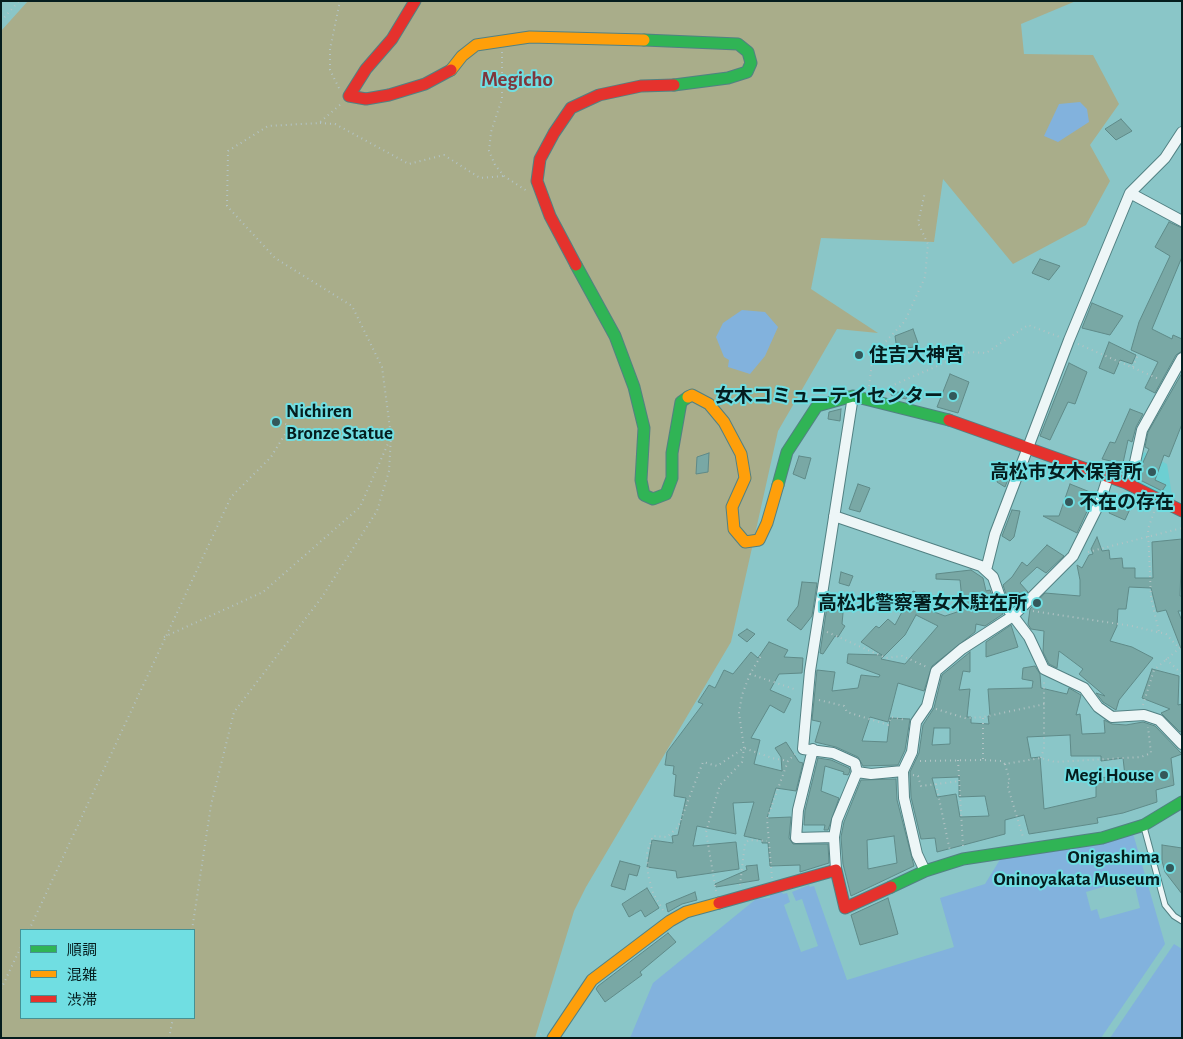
<!DOCTYPE html>
<meta charset="utf-8">
<style>
body{margin:0}
#map{position:relative;width:1183px;height:1039px;overflow:hidden;background:#8ac6c8;font-family:"Alegreya Sans","Noto Sans JP",sans-serif}
canvas{display:block}
.frame{position:absolute;inset:0;border:2px solid #051d1e;pointer-events:none}
.legend{position:absolute;left:20px;top:929px;width:175px;height:90px;box-sizing:border-box;background:#70dee2;border:1px solid #459194;margin:0;padding:6px 9px;list-style:none;font-size:15px;color:#051d1e}
.legend li{display:flex;align-items:center;gap:10px;height:25px}
.legend b{width:25px;border:1px solid #459194}
</style>
<div id="map">
<canvas width="1183" height="1039"></canvas>
<div class="frame"></div>
<ul class="legend">
<li><b style="height:6px;background:#30b455"></b>順調</li>
<li><b style="height:6px;background:#ff9f0a"></b>混雑</li>
<li><b style="height:6px;background:#e5322d"></b>渋滞</li>
</ul>
</div>
<script>
const ctx = document.querySelector('canvas').getContext('2d');
ctx.lineJoin = 'round';
function paint(path, color) {
  ctx.fillStyle = color;
  ctx.fill(path, 'evenodd');
}
function shape(rows) {
  const path = new Path2D();
  for (const r of rows) {
    path.moveTo(r[0], r[1]);
    for (let i = 2; i < r.length; i += 2) path.lineTo(r[i], r[i + 1]);
  }
  return path;
}
function trace(path, color, width, dash) {
  ctx.strokeStyle = color;
  ctx.lineWidth = width;
  ctx.lineCap = dash ? 'butt' : 'round';
  ctx.setLineDash(dash || []);
  ctx.stroke(path);
}
function drawText(font, color, halo, rows, align = 'center') {
  ctx.font = font + ' "Alegreya Sans","Noto Sans JP",sans-serif';
  ctx.lineWidth = 4;
  ctx.setLineDash([]);
  ctx.textBaseline = 'middle';
  ctx.strokeStyle = halo;
  ctx.fillStyle = color;
  for (const [text, x, y, turn = 0] of rows) {
    ctx.save();
    ctx.translate(x, y);
    ctx.rotate((+turn || 0) * Math.PI / 180);
    ctx.textAlign = isNaN(turn) ? turn : align;
    if (halo) ctx.strokeText(text, 0, 0);
    ctx.fillText(text, 0, 0);
    ctx.restore();
  }
}
paint(shape([
 [1144,452,1167,464,1173,501,1132,483]
]), '#6dcfd2');
paint(shape([
 [28,1,1076,1,1021,24,1024,54,1093,55,1119,104,1090,145,1110,181,1086,225,1013,264,943,179,934,242,821,238,811,289,878,333,837,329,778,431,731,642,586,887,574,911,535,1038,1,1038,1,31],
 [21,930,194,930,194,1018,21,1018]
]), '#a9ad8a');
paint(shape([
 [1080,102,1087,109,1089,122,1058,142,1044,136,1059,104],
 [742,310,765,312,778,327,765,356,750,374,728,367,729,360,724,357,716,337,723,323],
 [1132,830,1165,944,1101,1038,630,1038,653,983,756,899,770,898,770,895,782,892,783,894,787,893,790,902,784,905,801,952,818,946,802,899,796,901,792,892,809,885,810,887,814,886,847,980,954,947,940,898,985,884,1004,853],
 [1174,944,1182,949,1182,1038,1110,1038]
]), '#82b2dd');
paint(shape([
 [1133,878,1140,908,1100,919,1097,909,1091,911,1086,892]
]), '#8ac6c8');
const building = shape([
 [1121,119,1132,131,1116,140,1105,129,1121,119],
 [1169,222,1182,228,1182,257,1152,329,1172,339,1173,335,1182,339,1182,351,1176,355,1155,393,1145,388,1158,362,1131,350,1139,322,1170,256,1155,247,1169,222],
 [1040,259,1060,266,1049,280,1032,273,1040,259],
 [1092,303,1123,316,1110,335,1082,328,1092,303],
 [913,329,919,346,897,350,895,336,913,329],
 [1109,342,1136,355,1132,364,1120,360,1114,374,1099,368,1109,342],
 [1069,363,1087,372,1075,404,1068,402,1050,440,1040,436,1069,363],
 [1182,373,1182,424,1169,457,1164,455,1155,480,1166,485,1162,491,1136,478,1149,449,1145,447,1148,432,1182,373],
 [950,374,969,382,958,413,937,407,950,374],
 [892,391,908,394,906,399,891,395,892,391],
 [841,409,840,421,828,419,829,412,841,409],
 [1130,409,1143,414,1136,427,1132,442,1128,440,1123,463,1128,463,1123,473,1114,469,1115,462,1102,459,1110,442,1115,443,1130,409],
 [709,453,708,472,696,474,697,457,709,453],
 [799,456,811,458,805,479,793,474,799,456],
 [1006,462,1014,464,1005,487,997,482,1006,462],
 [858,484,870,488,860,512,849,509,858,484],
 [1070,484,1095,494,1077,533,1043,516,1059,516,1070,484],
 [1115,501,1130,509,1125,520,1109,513,1115,501],
 [1012,510,1020,511,1014,537,1010,541,1002,536,1012,510],
 [1097,537,1102,551,1109,550,1110,559,1122,558,1123,568,1135,568,1135,578,1153,578,1152,542,1182,539,1180,596,1182,596,1182,611,1178,611,1182,621,1182,651,1166,610,1157,612,1151,588,1129,587,1126,609,1118,609,1117,626,1110,641,1132,647,1153,658,1119,700,1116,710,1103,702,1096,693,1105,696,1079,674,1083,669,1059,651,1057,668,1049,664,1043,652,1044,631,1031,629,1028,624,1030,609,1045,593,1080,596,1080,580,1077,565,1082,568,1089,555,1093,554,1091,549,1097,537],
 [1047,545,1064,556,1046,573,1037,567,1020,583,1028,592,1014,606,1007,597,1003,585,1012,577,1022,562,1027,566,1047,545],
 [971,570,983,578,986,591,990,590,995,603,1003,614,985,626,976,624,975,632,932,666,924,691,898,683,888,722,870,717,862,741,887,742,890,718,910,719,905,750,898,765,863,766,858,757,836,747,815,742,821,722,812,720,817,670,835,672,832,691,858,688,861,675,879,677,880,675,847,663,848,654,882,655,861,642,876,626,879,628,888,619,895,625,913,591,926,597,921,607,945,616,963,610,960,580,936,579,936,574,971,570],
 [916,615,938,626,905,664,881,659,905,635,916,615],
 [841,572,853,576,849,586,839,583,841,572],
 [802,582,817,583,812,616,801,630,787,620,798,606,802,582],
 [828,600,844,602,842,624,845,626,838,637,835,636,823,654,820,653,828,600],
 [1011,625,1018,647,986,657,986,642,1011,625],
 [747,629,755,634,747,642,738,635,747,629],
 [769,642,788,650,784,657,803,658,802,673,779,674,770,690,791,699,784,713,770,705,751,738,760,740,754,764,782,771,781,757,775,748,786,742,799,762,803,763,796,791,776,788,767,818,791,817,789,838,793,844,828,844,829,863,800,872,800,865,770,866,768,843,762,843,762,840,744,836,754,802,733,803,736,834,697,826,693,846,736,842,739,869,677,878,676,871,647,867,652,840,673,843,672,836,678,835,686,798,674,796,676,775,673,774,674,766,665,765,667,752,703,704,698,702,709,685,715,688,724,670,733,674,751,652,758,658,769,642],
 [970,652,970,672,963,671,959,690,970,689,967,717,971,717,971,723,989,724,988,716,990,716,988,689,1032,688,1033,681,1022,679,1023,668,1035,666,1040,674,1041,688,1067,694,1069,688,1081,695,1076,715,1080,714,1082,734,1105,733,1104,720,1112,724,1126,725,1143,722,1155,726,1182,754,1171,758,1174,785,1156,790,1157,802,1123,813,1097,818,1098,823,1029,834,1024,815,1005,820,1005,834,937,852,935,838,921,839,911,797,910,772,919,753,923,725,934,708,942,675,970,652],
 [934,728,950,728,950,744,932,745,934,728],
 [1070,735,1071,756,1101,756,1101,761,1123,758,1125,776,1096,778,1096,797,1044,809,1040,757,1031,758,1027,737,1070,735],
 [959,777,959,797,985,796,989,816,960,817,956,794,937,797,932,778,959,777],
 [1152,669,1179,676,1178,705,1182,704,1182,731,1180,732,1161,713,1170,709,1142,698,1152,669],
 [818,758,831,760,849,768,850,771,848,775,843,774,844,772,825,766,821,791,839,798,828,830,824,830,825,825,804,825,805,811,818,758],
 [896,779,897,800,914,866,851,896,843,864,841,837,844,822,861,780,896,779],
 [894,836,897,863,868,869,867,840,894,836],
 [1162,845,1182,848,1182,894,1165,872,1162,861,1162,845],
 [620,861,640,866,637,876,629,874,625,890,611,886,620,861],
 [757,865,759,880,716,887,715,884,747,870,746,866,757,865],
 [647,888,659,908,645,917,641,910,629,917,622,904,647,888],
 [695,892,697,900,682,904,668,912,666,904,695,892],
 [888,898,898,934,860,945,851,915,888,898],
 [668,933,676,942,640,972,642,975,605,1002,596,989,598,986,668,933]
]);
paint(building, '#79a8a5');
trace(building, '#5f8a88', 1);
const lane = shape([
 [1144,827,1165,905,1174,916,1182,921]
]);
const street = shape([
 [1130,193,1182,221],
 [1126,483,1134,467,1142,430,1182,358],
 [834,516,981,566,993,577,1001,600,1029,637,1044,669,1084,688,1098,707,1112,717,1144,715,1159,720,1182,744],
 [986,570,995,534,1069,340,1130,193,1165,158,1182,132],
 [813,749,798,810,796,838,834,837],
 [857,772,871,774,903,771],
 [836,870,834,837,837,820,857,772,855,763,833,753,803,749,810,671,853,396],
 [925,871,917,854,904,798,903,771,912,752,916,722,927,706,936,671,962,649,1013,616,1073,556,1100,502,1108,477]
]);
const fast = shape([
 [644,40,738,44,748,52,751,63,747,72,728,78,674,85],
 [576,265,615,336,634,387,644,428,641,480,644,495,653,499,666,494,672,478,672,453,681,402,688,397],
 [778,485,787,452,817,406,853,396,949,420],
 [891,887,925,871,963,859,1102,838,1144,825,1182,802]
]);
const slow = shape([
 [451,70,462,56,476,45,530,37,644,40],
 [688,397,692,395,709,404,724,422,741,454,745,478,732,507,734,529,745,542,759,540,767,523,778,485],
 [553,1038,592,980,670,921,686,912,719,903]
]);
const jam = shape([
 [415,1,392,39,366,69,349,96,366,99,389,95,425,84,451,70],
 [576,265,550,216,537,181,540,159,554,133,571,108,599,95,641,86,674,85],
 [949,420,1126,483,1182,511],
 [719,903,836,870,845,908,891,887]
]);
trace(lane, '#528183', 7);
trace(street, '#528183', 12);
trace(fast, '#528183', 13);
trace(slow, '#528183', 13);
trace(jam, '#528183', 13);
trace(shape([
 [1,21,19,1],
 [502,52,502,99,491,132,489,151,495,165,504,176,527,191],
 [339,88,330,70,330,49,340,1],
 [320,123,335,124,409,164,444,155,480,178,504,176],
 [1078,344,1159,379],
 [1133,367,1138,354],
 [869,386,873,355,905,321,925,277,928,244,918,223,925,192],
 [888,391,891,386,970,352,986,353,1028,325,1060,337],
 [1154,512,1148,529,1151,598,1159,632],
 [1088,552,1182,528],
 [1033,611,1132,626,1166,634,1179,648],
 [827,632,886,658,902,656,927,667],
 [164,637,263,592,360,507,390,439],
 [1166,659,1182,674],
 [750,674,797,690],
 [819,700,844,706,847,712,888,725,891,717,906,720],
 [1143,705,1154,670,1182,646],
 [936,709,965,718,983,717,1045,704],
 [1041,758,1044,748,1044,681],
 [983,759,983,717],
 [958,760,963,846],
 [920,761,983,760,1002,761,1005,764,1041,758,1055,762,1141,757,1151,753,1148,727],
 [1005,764,1010,782,1007,784,1023,837],
 [913,775,918,776,921,786,960,781],
 [936,784,950,851],
 [772,878,767,819,788,761,795,754],
 [740,885,745,843,749,840,767,841],
 [716,891,706,832,720,785,742,762,744,748,739,713,742,695,750,674,762,654],
 [663,910,653,893,648,875,647,852,653,836,667,837,678,827,703,762,717,766,744,748,772,758,788,761],
 [29,930,231,497,271,457,290,426,277,420],
 [192,930,211,805,234,712,322,597,377,511,389,471,391,436,382,367,352,306,275,258,227,206,228,151,268,126,319,123,341,104],
 [1,989,21,947],
 [169,1038,173,1018],
 [537,1038,541,1034]
]), '#b3c4c5', 2, [1, 4]);
trace(lane, '#edf6f7', 5);
trace(street, '#edf6f7', 10);
trace(fast, '#30b455', 11);
trace(slow, '#ff9f0a', 11);
trace(jam, '#e5322d', 11);
for (const [x, y, r, color] of [
 [859,355,5,"#34585a"],
 [953,396,5,"#34585a"],
 [276,422,5,"#34585a"],
 [1152,472,5,"#34585a"],
 [1069,502,5,"#34585a"],
 [1037,603,5,"#34585a"],
 [1164,775,5,"#34585a"],
 [1170,868,5,"#34585a"]
]) {
  const dot = new Path2D();
  dot.arc(x, y, r, 0, 2 * Math.PI);
  ctx.fillStyle = color;
  ctx.fill(dot);
  trace(dot, '#70dee2', 2);
}
drawText('bold 19px', '#051d1e', '#70dee2', [
 ["住吉大神宮",869,355,"left"],
 ["女木コミュニテイセンター",943,396],
 ["Nichiren",286,411,"left"],
 ["Bronze Statue",286,433,"left"],
 ["高松市女木保育所",1142,472],
 ["不在の存在",1079,502,"left"],
 ["高松北警察署女木駐在所",1027,603],
 ["Megi House",1154,775],
 ["Onigashima",1160,857],
 ["Oninoyakata Museum",1160,879]
], 'right');
drawText('bold 21px', '#7f373c', '#70dee2', [
 ["Megicho",517,80]
]);
</script>
